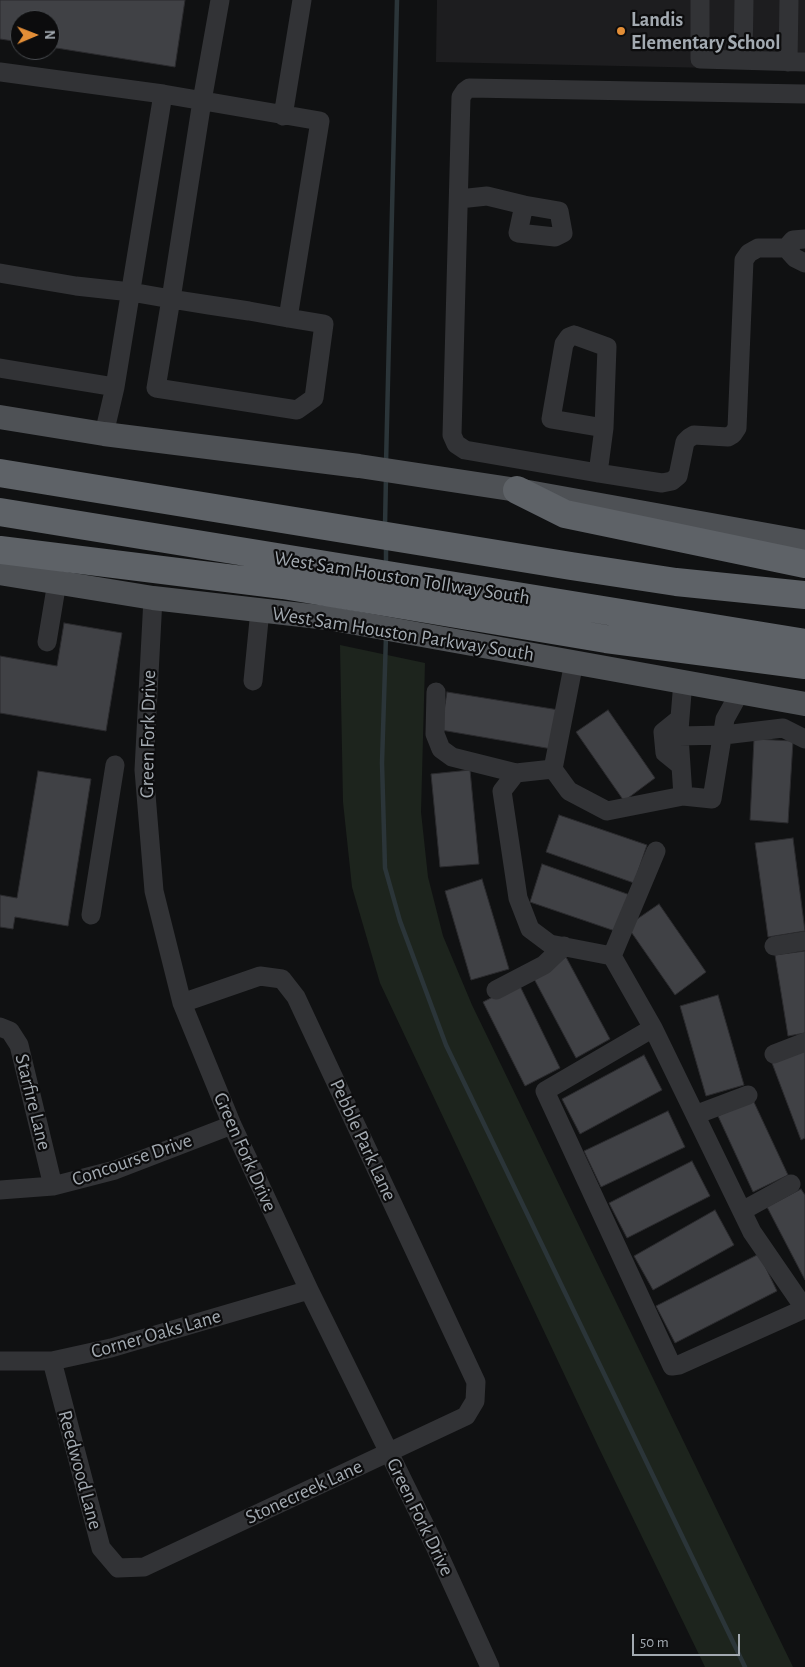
<!DOCTYPE html>
<style>
body{margin:0}
#map{position:relative;width:805px;height:1667px;overflow:hidden;background:#101112;font-family:"Alegreya Sans",sans-serif}
canvas{display:block}
.north{position:absolute;left:10px;top:10px;width:50px;height:50px;box-sizing:border-box;background:#0c0c0d;border:1px solid #484b4f;border-radius:50%;rotate:89deg;font-size:14px;font-weight:700;line-height:20px;text-align:center;color:#a3aab1}
.north::after{content:'';display:block;margin:auto;width:18px;height:22px;background:#e38e37;clip-path:polygon(50% 0,100% 100%,50% 72%,0 100%)}
.scale{position:absolute;left:632px;top:1634px;width:108px;height:22px;box-sizing:border-box;border:2px solid #a3aab1;border-top:0;padding-left:6px;font-size:15px;line-height:18px;white-space:nowrap;color:#a3aab1;-webkit-text-stroke:4px #0c0c0d;paint-order:stroke}
</style>
<div id="map">
<canvas width="805" height="1667"></canvas>
<div class="north">N</div>
<div class="scale">50 m</div>
</div>
<script>
const ctx = document.querySelector('canvas').getContext('2d');
ctx.lineJoin = 'round';
function paint(path, color) {
  ctx.fillStyle = color;
  ctx.fill(path, 'evenodd');
}
function shape(rows) {
  const path = new Path2D();
  for (const r of rows) {
    path.moveTo(r[0], r[1]);
    for (let i = 2; i < r.length; i += 2) path.lineTo(r[i], r[i + 1]);
  }
  return path;
}
function trace(path, color, width, dash) {
  ctx.strokeStyle = color;
  ctx.lineWidth = width;
  ctx.lineCap = dash ? 'butt' : 'round';
  ctx.setLineDash(dash || []);
  ctx.stroke(path);
}
function drawText(font, color, halo, rows, align = 'center') {
  ctx.font = font + ' "Alegreya Sans",sans-serif';
  ctx.lineWidth = 4.5;
  ctx.setLineDash([]);
  ctx.textBaseline = 'middle';
  ctx.strokeStyle = halo;
  ctx.fillStyle = color;
  for (const [text, x, y, turn = 0] of rows) {
    ctx.save();
    ctx.translate(x, y);
    ctx.rotate((+turn || 0) * Math.PI / 180);
    ctx.textAlign = isNaN(turn) ? turn : align;
    if (halo) ctx.strokeText(text, 0, 0);
    ctx.fillText(text, 0, 0);
    ctx.restore();
  }
}
paint(shape([
 [437,0,805,0,805,70,436,62]
]), '#1d1d1f');
paint(shape([
 [340,645,425,663,421,812,428,877,443,936,472,1005,793,1667,705,1667,598,1446,380,983,352,887,343,802]
]), '#1d241d');
trace(shape([
 [386,464,397,0],
 [385,526,386,476],
 [386,544,386,566],
 [386,636,382,763,385,868,400,921,446,1045,745,1667]
]), '#2b3539', 4.5);
const building = shape([
 [0,0,185,0,175,67,50,47,50,20,20,20,20,42,0,39,0,0],
 [64,623,122,633,106,731,0,713,0,656,57,666,64,623],
 [447,692,559,710,552,749,441,730,447,692],
 [608,710,655,778,624,801,576,732,608,710],
 [754,739,793,741,788,823,750,820,754,739],
 [470,770,479,864,440,867,431,774,470,770],
 [38,771,91,779,68,926,15,917,13,929,0,927,0,895,17,898,38,771],
 [559,815,647,845,634,883,546,852,559,815],
 [793,838,805,931,768,937,755,843,793,838],
 [542,864,630,895,618,932,530,902,542,864],
 [482,879,509,969,471,980,445,891,482,879],
 [659,904,706,972,675,995,627,926,659,904],
 [805,951,805,1033,788,1036,775,955,805,951],
 [566,957,610,1039,576,1058,532,975,566,957],
 [519,984,560,1068,525,1086,483,1002,519,984],
 [718,995,744,1085,706,1096,680,1006,718,995],
 [805,1051,805,1138,801,1140,772,1063,805,1051],
 [644,1055,662,1090,580,1134,562,1099,644,1055],
 [753,1100,788,1175,753,1192,718,1116,753,1100],
 [668,1111,685,1147,601,1187,584,1151,668,1111],
 [692,1161,710,1196,627,1238,609,1203,692,1161],
 [801,1189,805,1195,805,1280,767,1207,801,1189],
 [715,1210,734,1245,653,1290,634,1256,715,1210],
 [759,1254,777,1291,675,1343,656,1306,759,1254]
]);
paint(building, '#404145');
trace(building, '#2b2b2e', 1);
trace(shape([
 [700,0,700,59,805,62],
 [743,60,744,0],
 [788,62,789,0],
 [0,72,163,94,320,121,288,318],
 [805,94,469,88,465,91,461,97,452,435,456,444,465,450,598,473,662,483,672,481,678,476,685,442,689,438,694,435,728,437,733,434,737,428,744,260,749,253,758,248,786,248,795,258,805,263],
 [283,116,302,0],
 [459,199,487,196,524,205],
 [524,205,559,211,563,233,555,237,518,233,524,205],
 [786,248,793,240,805,239],
 [0,273,76,286,131,292,171,299,209,305,249,311,288,318,324,324,314,398,297,410,156,388,171,299,202,101,220,0],
 [574,335,607,347,604,428,551,419,564,344,569,337,574,335],
 [0,368,115,387],
 [104,434,115,387,163,94],
 [598,473,604,428],
 [153,598,144,770,154,891,182,1003,232,1125,309,1290,434,1544,490,1667],
 [47,642,57,582],
 [253,681,260,610],
 [436,692,435,734,441,749,452,757,516,773],
 [679,719,663,732,665,753,681,766],
 [679,730,683,681],
 [805,739,783,728,724,735,679,736,683,796,607,811,569,791,553,769,516,773,502,791,518,898,530,929,550,944,612,956,653,1028,752,1232,805,1309],
 [553,769,574,662],
 [683,796,712,799,725,719,740,692],
 [91,915,115,765],
 [774,946,805,941],
 [612,956,656,851],
 [496,990,544,965,564,946],
 [0,1027,10,1031,19,1045,53,1186],
 [653,1028,545,1091,672,1366,679,1365,804,1309],
 [774,1054,805,1042],
 [695,1115,748,1095],
 [0,1190,53,1186,115,1170,232,1125],
 [742,1211,791,1184],
 [0,1361,52,1361,111,1348,309,1290],
 [52,1361,101,1548,118,1568,144,1567,466,1416,475,1401,476,1382,296,997,282,979,260,976,182,1003]
]), '#323336', 19);
trace(shape([
 [0,417,104,434,359,466,517,490,805,542],
 [0,573,153,598,328,618,805,704]
]), '#4e5155', 24);
trace(shape([
 [0,473,571,566,676,582,805,595],
 [517,490,565,514,805,564],
 [0,512,805,643],
 [0,550,283,585,606,639,805,665]
]), '#5e6267', 28);
for (const [x, y, r, color] of [
 [621,31,5,"#e38e37"]
]) {
  const dot = new Path2D();
  dot.arc(x, y, r, 0, 2 * Math.PI);
  ctx.fillStyle = color;
  ctx.fill(dot);
  trace(dot, '#0c0c0d', 2);
}
drawText('bold 20px', '#a3aab1', '#0c0c0d', [
 ["Landis",631,20],
 ["Elementary School",631,43]
], 'left');
drawText('20px', '#a3aab1', '#0c0c0d', [
 ["West Sam Houston Tollway South",402,578,9],
 ["West Sam Houston Parkway South",403,634,9],
 ["Green Fork Drive",148,734,-89],
 ["Starfire Lane",33,1102,76],
 ["Pebble Park Lane",363,1140,65],
 ["Green Fork Drive",245,1152,66],
 ["Concourse Drive",132,1160,-19],
 ["Corner Oaks Lane",156,1334,-16],
 ["Reedwood Lane",80,1470,75],
 ["Stonecreek Lane",304,1492,-25],
 ["Green Fork Drive",420,1517,64]
]);
</script>
